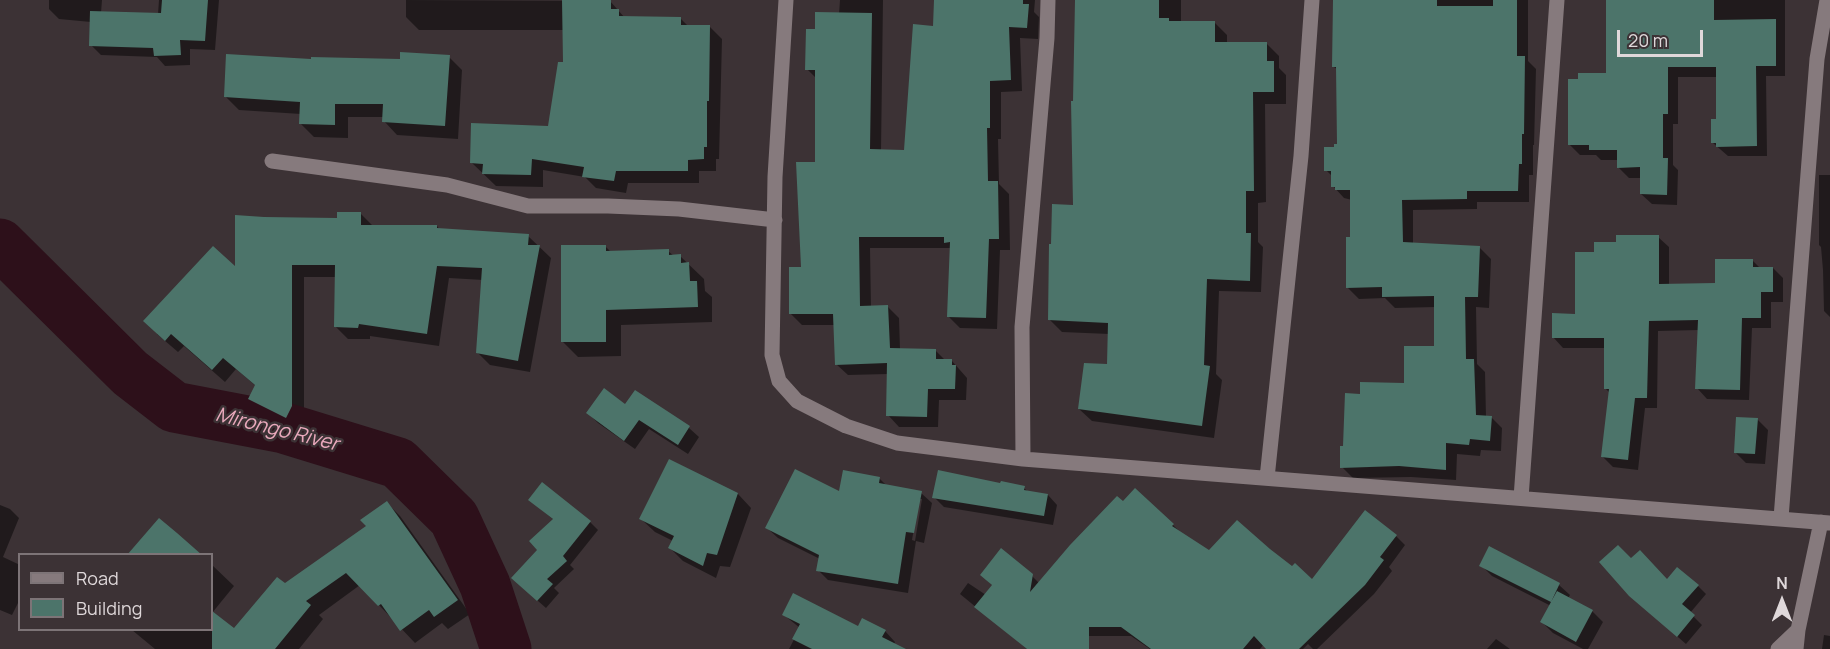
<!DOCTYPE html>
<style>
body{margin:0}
#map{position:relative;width:1830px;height:649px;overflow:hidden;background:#3c3235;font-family:Manrope,sans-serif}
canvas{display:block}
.legend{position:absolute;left:18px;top:553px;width:195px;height:78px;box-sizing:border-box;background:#3c3235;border:2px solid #7d7477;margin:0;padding:8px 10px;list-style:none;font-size:18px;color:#dfd8da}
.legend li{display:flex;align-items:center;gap:12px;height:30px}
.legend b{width:30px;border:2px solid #7d7477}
.north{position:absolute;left:1752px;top:571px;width:60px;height:60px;-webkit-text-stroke:4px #3c3235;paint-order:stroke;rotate:0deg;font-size:16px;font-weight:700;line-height:24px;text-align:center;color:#dfd8da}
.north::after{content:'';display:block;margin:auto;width:21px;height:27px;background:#dfd8da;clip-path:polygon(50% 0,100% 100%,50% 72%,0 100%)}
.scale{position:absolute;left:1617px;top:30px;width:86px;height:27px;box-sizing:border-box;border:3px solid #dfd8da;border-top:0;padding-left:8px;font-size:18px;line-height:21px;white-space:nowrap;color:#dfd8da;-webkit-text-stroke:4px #3c3235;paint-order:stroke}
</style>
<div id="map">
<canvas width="1830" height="649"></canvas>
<ul class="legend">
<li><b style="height:8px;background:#867a7d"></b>Road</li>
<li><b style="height:16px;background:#4c746a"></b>Building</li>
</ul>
<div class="north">N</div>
<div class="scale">20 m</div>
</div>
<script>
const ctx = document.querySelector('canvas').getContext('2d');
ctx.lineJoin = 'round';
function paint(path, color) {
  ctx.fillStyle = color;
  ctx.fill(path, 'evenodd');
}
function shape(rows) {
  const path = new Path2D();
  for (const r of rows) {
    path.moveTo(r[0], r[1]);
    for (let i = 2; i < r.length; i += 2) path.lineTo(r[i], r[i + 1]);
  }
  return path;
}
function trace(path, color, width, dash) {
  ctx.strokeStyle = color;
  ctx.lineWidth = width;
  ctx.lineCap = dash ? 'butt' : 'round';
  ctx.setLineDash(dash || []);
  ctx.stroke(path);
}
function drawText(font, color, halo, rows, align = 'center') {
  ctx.font = font + ' Manrope,sans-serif';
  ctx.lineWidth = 5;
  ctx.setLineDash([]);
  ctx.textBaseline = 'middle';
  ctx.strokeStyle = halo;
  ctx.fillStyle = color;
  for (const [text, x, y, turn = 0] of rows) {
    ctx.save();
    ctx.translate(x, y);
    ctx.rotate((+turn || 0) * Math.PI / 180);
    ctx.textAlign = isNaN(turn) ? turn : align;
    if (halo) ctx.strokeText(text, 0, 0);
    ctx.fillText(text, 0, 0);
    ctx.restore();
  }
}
paint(shape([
 [49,0,102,0,101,13,158,14,159,0,219,0,215,50,190,49,190,65,165,66,157,57,101,55,91,45,91,22,59,19,49,9],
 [406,0,610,1,625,18,680,18,688,26,710,27,722,39,719,159,716,159,716,171,699,171,699,183,628,183,626,193,596,188,585,177,543,170,543,187,496,186,472,163,549,127,564,64,564,30,419,30,406,17],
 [840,0,883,0,881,151,905,152,937,28,938,0,1035,0,1034,12,1039,17,1038,39,1020,38,1022,91,1001,92,1001,139,998,139,999,184,1009,194,1010,250,1000,250,997,329,960,328,948,316,951,248,870,248,871,307,888,307,899,318,900,349,935,350,946,361,952,361,967,378,966,400,939,400,938,427,899,427,888,415,888,374,848,375,836,364,835,325,802,325,790,313,803,268,817,164,817,79,807,69,816,30,839,14],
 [1076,0,1181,0,1181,23,1215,23,1227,35,1227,44,1267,44,1279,56,1279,68,1286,75,1286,104,1265,104,1266,202,1258,203,1258,242,1263,247,1261,292,1219,291,1216,374,1222,380,1214,438,1092,421,1079,409,1108,365,1109,334,1062,332,1050,320,1053,245,1074,206],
 [1335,0,1528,0,1528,61,1536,69,1534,145,1533,145,1533,175,1529,175,1529,202,1477,202,1477,209,1413,210,1413,244,1479,247,1491,259,1489,308,1476,307,1477,364,1485,372,1486,417,1491,417,1502,428,1501,451,1481,450,1480,456,1457,454,1456,480,1411,477,1353,478,1342,467,1344,447,1361,396,1405,385,1436,347,1436,307,1395,308,1385,298,1359,299,1348,288,1352,239,1352,200,1344,198,1333,186,1333,177,1326,170,1339,145,1338,70,1334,67],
 [1608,0,1785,0,1785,76,1766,76,1767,156,1728,156,1713,143,1718,121,1718,77,1678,77,1678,124,1673,124,1673,165,1678,170,1677,205,1652,204,1641,194,1641,178,1629,178,1618,167,1618,160,1601,160,1596,155,1580,155,1569,144,1607,75],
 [449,57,462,70,458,139,397,135,384,121,384,117,348,117,348,138,314,137,301,124,301,114,239,110,226,97,312,61,401,60],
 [1819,175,1830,175,1830,317,1824,311,1823,270,1821,247,1819,245],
 [361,214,374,227,437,226,440,230,528,236,551,258,530,372,490,365,477,352,483,280,449,278,439,346,370,336,370,339,348,339,335,326,337,277,304,277,304,419,299,430,262,411,249,399,256,386,236,369,225,382,184,346,178,352,157,334,236,269,338,219],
 [1658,237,1669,247,1669,285,1717,284,1752,260,1760,268,1773,268,1783,278,1783,302,1771,302,1771,328,1752,328,1749,400,1707,399,1697,388,1699,330,1658,331,1657,408,1645,408,1638,470,1613,467,1603,457,1610,393,1605,388,1605,348,1563,348,1553,337,1576,315,1595,254,1618,244],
 [605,246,611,252,668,251,674,256,680,256,704,279,705,291,712,297,712,322,621,325,621,356,578,357,562,341],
 [636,392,689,428,699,437,688,454,649,429,635,449,598,423,588,413,626,406],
 [1757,419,1768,430,1765,464,1746,463,1735,452],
 [879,478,888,487,921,493,932,503,924,543,916,541,908,593,828,580,818,570,820,559,778,538,767,528,840,493],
 [919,499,922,499,915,541,912,540],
 [1024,488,1028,492,1048,495,1057,505,1053,525,944,507,934,497],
 [738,494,751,508,730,567,720,566,716,578,683,561,670,548,673,541,655,532,641,519],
 [387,503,400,516,470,614,448,629,442,623,415,643,360,585,319,615,323,619,299,649,155,649,132,630,212,630,212,613,234,630,284,585,368,527],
 [0,505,10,509,19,518,3,557,20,565,20,599,12,615,0,610],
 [538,507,590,522,598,530,570,565,574,569,554,588,559,593,546,608,521,586,554,520],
 [1173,525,1183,535,1209,552,1269,550,1312,581,1396,536,1405,545,1389,567,1392,571,1374,594,1317,649,1313,649,1308,644,1303,649,1268,649,1264,644,1260,649,1150,649,1131,636,1051,636,1072,649,1027,649,960,594,968,583,986,595,993,586,982,575,1032,576,1039,583],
 [1490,549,1559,585,1570,595,1568,598,1592,611,1603,622,1588,649,1583,649,1553,633,1542,622,1551,606,1492,576,1481,565],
 [1631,560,1667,581,1698,586,1706,594,1690,613,1702,625,1686,644,1640,604],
 [212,565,234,586,212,613],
 [784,615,885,631,895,642,892,649,789,649,800,628],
 [1824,635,1830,636,1830,649,1822,649],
 [1496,639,1510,649,1487,649]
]), '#0007');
trace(shape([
 [0,244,130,373,174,407,284,428,398,463,454,518,485,585,506,649]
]), '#2d101a', 51);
paint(shape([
 [162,0,208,0,205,41,180,40,181,55,154,56,153,48,89,46,90,11,161,13],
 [562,0,611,0,611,9,619,9,619,16,681,17,681,25,710,25,709,101,707,101,707,147,704,147,704,159,688,160,688,171,616,171,614,181,582,177,584,167,532,159,531,175,482,174,483,164,470,163,471,123,548,126,558,62,563,62],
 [934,0,1023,0,1023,4,1029,4,1027,28,1009,27,1011,80,990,81,990,128,987,128,988,181,998,181,999,239,989,239,986,318,947,317,950,242,944,243,944,237,859,237,860,306,888,305,890,348,936,349,936,359,952,359,952,365,956,365,955,389,928,389,927,417,886,416,887,363,835,365,833,314,789,314,789,267,801,267,796,162,815,162,815,70,805,70,806,29,815,29,815,12,872,13,870,149,904,150,913,24,933,26],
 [1075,0,1159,0,1159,18,1169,18,1169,21,1215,21,1215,42,1267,42,1267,61,1274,61,1274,92,1253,92,1254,191,1246,191,1246,233,1251,233,1250,281,1207,279,1204,365,1210,366,1202,426,1078,409,1084,363,1107,364,1108,323,1048,320,1049,244,1051,244,1052,204,1073,205,1071,101,1073,101],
 [1333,0,1437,0,1437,6,1493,6,1493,0,1517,0,1517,56,1525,56,1524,134,1522,134,1522,164,1519,164,1518,191,1467,191,1467,199,1402,200,1403,242,1480,246,1478,297,1465,297,1466,359,1474,359,1476,415,1492,416,1490,441,1470,439,1469,445,1446,443,1446,470,1399,466,1340,468,1340,446,1343,446,1345,393,1360,394,1360,382,1404,383,1404,346,1434,346,1434,296,1382,297,1382,287,1346,288,1346,237,1350,237,1350,190,1335,190,1335,187,1331,187,1331,171,1324,171,1324,147,1334,147,1334,144,1337,144,1336,67,1332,67],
 [1606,0,1714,0,1714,20,1776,19,1776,66,1756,66,1757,146,1716,147,1716,143,1711,143,1711,119,1716,119,1716,67,1668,67,1668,114,1663,114,1663,158,1668,158,1667,195,1640,194,1640,167,1617,168,1617,150,1589,150,1589,145,1568,145,1568,79,1578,79,1578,73,1606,73],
 [400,52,450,55,445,126,382,122,383,104,335,104,335,125,299,124,300,102,224,97,226,54,311,59,311,57,400,59],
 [337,212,361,212,361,225,437,225,437,228,529,234,528,245,540,245,518,361,476,353,482,268,437,266,427,334,359,324,358,328,334,327,335,265,292,265,292,406,286,418,248,399,255,385,223,358,212,370,171,334,165,341,143,321,213,246,235,266,235,215,264,217,337,218],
 [1616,235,1659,235,1659,284,1715,283,1715,259,1753,259,1753,267,1773,267,1773,292,1761,292,1761,318,1742,318,1740,390,1695,389,1698,320,1649,321,1647,398,1635,398,1628,460,1601,457,1609,389,1604,389,1604,338,1552,338,1552,313,1575,314,1575,252,1594,252,1594,242,1616,242],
 [561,245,606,245,606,251,669,249,669,255,681,254,681,263,689,262,690,281,697,281,698,307,606,310,606,342,561,342],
 [604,388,625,404,635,390,690,426,678,445,639,420,624,441,586,413],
 [1736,417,1758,418,1755,454,1734,453],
 [669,459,738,493,717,555,707,553,703,566,668,548,674,536,639,519],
 [795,469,839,491,843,470,880,477,879,483,922,491,914,533,906,532,898,584,816,571,819,555,765,528],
 [938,470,1000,483,1001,481,1025,486,1024,490,1048,494,1044,516,932,498],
 [542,482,591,521,563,556,567,561,547,579,553,584,537,601,511,578,537,550,529,541,553,519,528,500],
 [1135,488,1174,524,1172,526,1209,550,1237,520,1270,549,1292,566,1295,563,1312,579,1365,510,1397,535,1380,557,1384,560,1365,585,1299,649,1266,649,1254,636,1243,649,1151,649,1121,627,1089,627,1089,649,1027,649,974,607,992,585,980,575,1001,548,1033,574,1030,592,1070,545,1117,496,1123,501],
 [387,501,458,600,434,617,429,610,400,631,381,604,378,606,346,573,306,601,311,605,275,649,212,649,212,611,234,628,277,577,285,583,366,526,360,520],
 [159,518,177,533,202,555,127,555],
 [1618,545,1631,558,1640,550,1667,579,1677,567,1699,585,1682,604,1695,615,1677,637,1629,596,1599,562],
 [1489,546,1560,583,1551,602,1479,566],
 [1557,591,1593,610,1576,642,1540,622],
 [793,593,858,626,862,618,886,630,882,637,906,649,812,649,792,639,800,624,782,615]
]), '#4c746a');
trace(shape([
 [786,0,775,177,772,355,779,381,797,401,846,426,897,443,1023,459,1830,523],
 [272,161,447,185,528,206,608,206,679,209,775,220],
 [1023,459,1022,327,1047,38,1048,0],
 [1267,478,1301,156,1312,0],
 [1521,498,1557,0],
 [1781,518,1817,59,1827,0],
 [1778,649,1798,630],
 [1796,649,1798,630,1821,522]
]), '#867a7d', 15);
drawText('italic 20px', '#e9a9bc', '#3c3235', [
 ["Mirongo River",277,430,14]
]);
</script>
